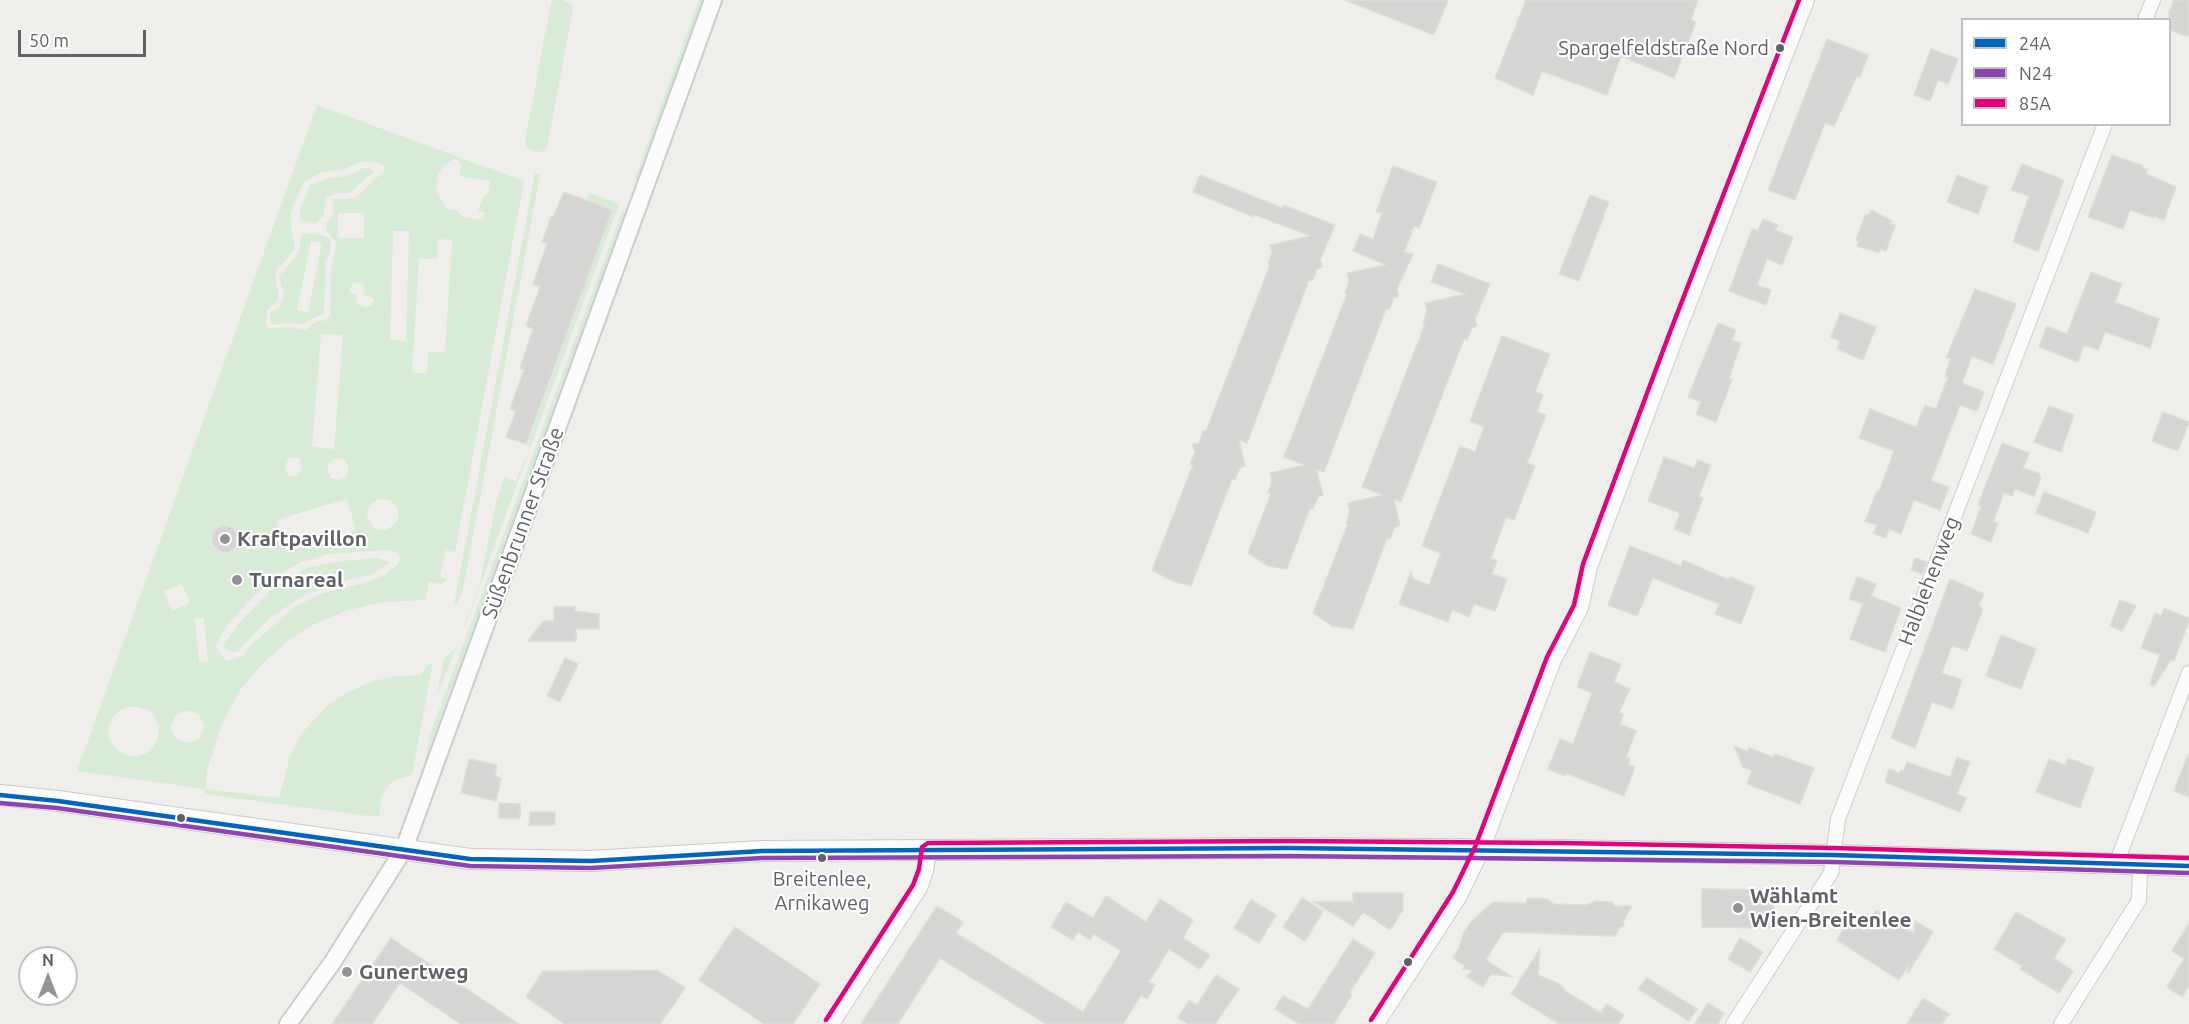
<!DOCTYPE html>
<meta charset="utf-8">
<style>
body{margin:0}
#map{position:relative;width:2189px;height:1024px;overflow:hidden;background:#efeeea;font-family:Ubuntu,sans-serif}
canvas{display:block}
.legend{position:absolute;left:1961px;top:18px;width:210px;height:108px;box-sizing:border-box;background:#fff;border:2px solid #bfc1c3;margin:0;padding:8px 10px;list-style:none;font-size:18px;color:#5f6368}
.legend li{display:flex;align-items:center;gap:12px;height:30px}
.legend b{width:30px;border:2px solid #bfc1c3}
.north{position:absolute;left:18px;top:946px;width:60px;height:60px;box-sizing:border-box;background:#fff;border:2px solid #bfc1c3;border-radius:50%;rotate:0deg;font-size:16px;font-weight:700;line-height:24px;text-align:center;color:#5f6368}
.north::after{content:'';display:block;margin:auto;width:21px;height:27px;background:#919496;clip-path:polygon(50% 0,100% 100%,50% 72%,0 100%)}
.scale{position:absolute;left:18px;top:30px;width:128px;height:27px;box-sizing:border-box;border:3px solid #5f6368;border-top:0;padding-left:8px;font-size:18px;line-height:21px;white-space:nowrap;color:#5f6368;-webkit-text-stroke:4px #fff;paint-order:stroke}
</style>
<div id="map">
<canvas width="2189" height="1024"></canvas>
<ul class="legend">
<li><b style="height:8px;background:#0065bd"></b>24A</li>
<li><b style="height:8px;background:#8e44ad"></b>N24</li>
<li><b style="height:8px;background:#e5007d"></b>85A</li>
</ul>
<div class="north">N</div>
<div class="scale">50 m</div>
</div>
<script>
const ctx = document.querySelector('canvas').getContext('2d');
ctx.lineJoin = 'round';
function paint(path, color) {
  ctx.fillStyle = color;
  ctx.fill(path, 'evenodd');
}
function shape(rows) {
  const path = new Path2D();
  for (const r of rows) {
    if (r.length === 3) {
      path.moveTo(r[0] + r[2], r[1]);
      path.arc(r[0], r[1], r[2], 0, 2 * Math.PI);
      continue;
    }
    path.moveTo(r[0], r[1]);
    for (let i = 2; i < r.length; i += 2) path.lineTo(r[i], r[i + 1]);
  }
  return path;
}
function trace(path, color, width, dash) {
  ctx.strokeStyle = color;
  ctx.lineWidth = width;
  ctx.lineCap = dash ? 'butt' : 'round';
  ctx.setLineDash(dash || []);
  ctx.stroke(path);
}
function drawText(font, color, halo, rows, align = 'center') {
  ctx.font = font + ' Ubuntu,sans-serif';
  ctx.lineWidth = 4.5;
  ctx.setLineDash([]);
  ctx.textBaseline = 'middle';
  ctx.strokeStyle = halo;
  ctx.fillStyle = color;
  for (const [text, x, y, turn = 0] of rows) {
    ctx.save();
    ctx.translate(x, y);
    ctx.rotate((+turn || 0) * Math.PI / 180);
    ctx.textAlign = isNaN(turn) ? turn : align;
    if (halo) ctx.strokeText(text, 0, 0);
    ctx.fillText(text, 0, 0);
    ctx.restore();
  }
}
paint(shape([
 [553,0,563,0,572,4,573,9,547,148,545,151,539,152,527,148,525,141,551,3],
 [699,0,707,0,640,180,635,178],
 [317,105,524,181,455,552,446,550,440,577,448,579,441,584,429,582,425,600,383,602,345,611,311,626,291,639,264,662,240,690,221,726,207,771,205,789,279,798,290,756,302,733,328,705,348,692,373,681,398,676,422,675,426,667,433,662,412,775,395,780,389,785,382,795,379,816,368,816,205,794,205,789,77,771],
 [453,159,459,161,461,165,460,174,462,177,490,181,489,192,484,196,478,211,486,213,482,220,464,217,454,209,448,210,440,199,436,186,438,175,442,168],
 [366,161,377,163,384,167,384,171,355,198,333,199,333,215,326,224,327,231,337,243,331,268,330,316,326,320,316,322,305,330,288,327,269,328,266,326,267,310,278,300,279,295,275,278,276,271,295,249,291,226,291,213,298,194,305,181,322,172,343,170,359,162],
 [338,213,364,213,364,238,338,238],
 [393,231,409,231,406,341,390,340],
 [438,239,452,240,445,352,428,352,427,373,412,373,419,259,437,259],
 [357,282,363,285,365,289,363,294,374,299,371,306,366,308,357,304,356,300,358,296,349,292,352,284],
 [321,334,343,335,334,449,312,447],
 [296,457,300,459,302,470,297,476,288,476,285,468,287,462,289,458],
 [337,458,345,460,349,468,346,477,339,480,331,478,327,471,329,462],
 [347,499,356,530,286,551,276,520],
 [378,499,390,500,398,509,398,521,388,529,382,530,375,529,367,518,369,506],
 [226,525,235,530,239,540,234,550,224,553,214,549,211,539,216,529],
 [386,550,398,553,400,559,398,564,385,575,371,581,320,594,296,606,250,646,242,657,227,661,218,651,216,645,226,627,254,596,276,576,301,562,327,554],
 [182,584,190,603,172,611,164,591],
 [204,618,208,661,199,662,195,619],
 [128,707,138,707,148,710,155,717,159,727,158,737,154,746,147,753,137,756,128,756,120,752,113,745,109,737,109,728,112,718,119,711],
 [186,710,199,714,204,726,200,738,188,743,176,739,171,728,175,716],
 [364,168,372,169,373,173,349,193,337,193,326,198,324,214,319,220,315,223,300,220,300,209,310,185,325,179,346,176],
 [535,173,540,174,494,424,462,594,457,604,454,605],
 [590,193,619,204,466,624,437,696,444,658,457,647,480,583,495,507,504,477,516,481,530,447,527,446,612,210,586,199],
 [623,209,626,218,419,790,430,735],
 [306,233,326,236,331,240,330,253,326,261,324,315,317,316,304,324,287,323,272,325,270,316,272,311,279,308,284,296,279,276,295,258,299,251,301,236],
 [311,241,322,243,308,313,297,310],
 [377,558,390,562,373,574,332,584,303,596,271,617,237,652,231,652,225,649,224,644,238,624,276,585,306,568,342,561]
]), '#d8ebd6');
const building = shape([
 [1345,0,1448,0,1434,35,1345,0],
 [1526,0,1698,0,1691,20,1696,22,1674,78,1621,56,1607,95,1542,71,1533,95,1495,78,1526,0],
 [2174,0,2189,0,2189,37,2170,30,2169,12,2174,0],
 [1827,39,1868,55,1860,77,1857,76,1834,126,1825,123,1795,200,1768,190,1827,39],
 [1931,49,1958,59,1948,84,1938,80,1930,101,1914,95,1931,49],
 [2112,155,2143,166,2142,168,2147,170,2146,174,2176,187,2164,220,2154,216,2153,218,2130,210,2123,229,2088,217,2112,155],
 [2022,164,2064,180,2038,251,2013,242,2029,196,2011,190,2022,164],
 [1393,166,1437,182,1419,228,1414,226,1404,252,1413,254,1397,289,1399,296,1394,298,1389,310,1386,309,1324,472,1316,469,1323,495,1318,497,1313,509,1310,508,1287,569,1268,566,1248,553,1271,494,1268,492,1272,481,1270,473,1305,465,1284,457,1347,294,1345,293,1349,281,1347,273,1386,265,1353,251,1360,234,1373,239,1382,213,1376,212,1393,166],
 [1200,175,1282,208,1283,205,1335,225,1320,260,1322,267,1317,269,1312,281,1309,280,1247,443,1239,439,1245,466,1240,468,1235,480,1232,479,1191,586,1170,580,1152,570,1193,465,1190,464,1195,452,1192,444,1199,443,1203,431,1206,431,1270,265,1268,264,1272,252,1270,245,1311,236,1255,215,1254,217,1193,192,1200,175],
 [1957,175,1988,187,1978,214,1947,202,1957,175],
 [564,192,612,210,526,444,506,437,516,411,510,409,524,370,520,368,533,329,526,326,540,287,533,284,547,244,542,242,551,217,553,217,564,192],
 [1590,195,1609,202,1579,281,1559,274,1590,195],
 [1872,210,1892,221,1890,224,1895,225,1886,251,1880,249,1879,253,1857,246,1859,241,1856,240,1865,215,1868,215,1872,210],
 [1763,219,1778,225,1775,230,1793,237,1782,265,1767,259,1757,285,1771,290,1766,305,1729,291,1752,229,1758,231,1763,219],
 [1438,264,1490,284,1475,319,1477,326,1472,328,1467,340,1464,339,1401,502,1394,499,1400,525,1395,527,1390,539,1387,538,1353,629,1332,626,1313,613,1348,524,1346,523,1350,511,1348,503,1383,495,1362,487,1425,324,1423,323,1427,311,1425,303,1466,294,1431,282,1438,264],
 [2091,272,2122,284,2115,302,2159,319,2150,348,2105,332,2098,350,2084,345,2078,362,2039,347,2047,326,2067,334,2091,272],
 [1975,289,2016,304,1993,364,1972,356,1962,383,1984,392,1977,411,1960,405,1931,481,1949,487,1940,510,1914,500,1901,534,1889,529,1885,538,1873,533,1877,525,1865,521,1877,491,1879,492,1894,451,1859,438,1870,409,1916,427,1925,405,1936,409,1948,377,1945,376,1951,358,1946,358,1975,289],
 [1840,313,1876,327,1863,360,1837,349,1840,341,1831,337,1840,313],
 [1718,323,1736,330,1732,340,1741,343,1729,378,1732,380,1716,422,1696,414,1701,402,1688,397,1718,323],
 [1502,336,1550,354,1535,392,1543,395,1537,412,1546,415,1527,463,1535,466,1514,520,1506,517,1491,558,1497,561,1492,574,1507,579,1495,611,1474,604,1469,617,1452,610,1448,622,1399,604,1411,571,1413,579,1429,585,1441,553,1422,546,1460,446,1475,452,1484,427,1470,421,1502,336],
 [2049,406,2074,415,2061,452,2034,442,2049,406],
 [2163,412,2189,422,2178,451,2152,441,2163,412],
 [2002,443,2029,453,2023,468,2040,474,2039,477,2041,478,2034,496,2015,489,2012,496,2004,493,1993,522,1998,523,1991,542,1971,534,1981,506,1978,505,2002,443],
 [1664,457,1694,468,1698,460,1711,465,1699,496,1703,498,1689,535,1674,529,1680,513,1648,501,1664,457],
 [2044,492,2096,512,2088,533,2036,513,2044,492],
 [225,539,13],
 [1630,546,1681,566,1683,560,1729,580,1730,577,1755,587,1741,624,1715,614,1719,604,1653,578,1637,616,1608,605,1630,546],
 [1915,558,1927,562,1922,574,1911,570,1915,558],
 [1857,577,1876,584,1871,596,1901,608,1885,652,1850,639,1863,604,1849,599,1857,577],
 [1950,579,1984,594,1979,605,1983,609,1967,651,1952,645,1942,673,1962,680,1953,709,1932,702,1915,748,1891,738,1950,579],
 [2120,600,2136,606,2122,631,2110,626,2120,600],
 [554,607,575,607,575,611,599,614,599,629,576,629,576,641,528,641,543,621,554,621,554,607],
 [2164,608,2189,618,2189,621,2174,661,2171,660,2154,686,2150,684,2160,655,2141,648,2155,613,2161,616,2164,608],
 [2001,635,2036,649,2021,689,1986,676,2001,635],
 [1590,652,1621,664,1614,682,1630,689,1619,713,1623,714,1620,724,1636,731,1626,757,1630,759,1628,764,1635,767,1624,796,1566,773,1565,776,1548,769,1560,739,1573,744,1592,693,1577,687,1590,652],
 [565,658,578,664,560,702,547,696,565,658],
 [1734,746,1748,752,1749,748,1773,757,1775,754,1814,768,1800,804,1747,784,1752,771,1743,767,1734,746],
 [2188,754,2189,755,2189,797,2174,791,2188,754],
 [1957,757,1970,762,1957,794,1966,798,1960,812,1885,782,1889,769,1899,773,1901,770,1904,771,1907,762,1950,777,1957,757],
 [2068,758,2094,768,2080,808,2036,792,2049,759,2065,765,2068,758],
 [469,759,497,765,495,776,501,778,496,801,461,793,469,759],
 [499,803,520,804,520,818,499,818,499,803],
 [530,812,555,812,555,825,529,825,530,812],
 [1702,889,1774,890,1774,928,1702,927,1702,889],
 [1353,893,1403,893,1403,910,1390,930,1363,912,1353,926,1314,902,1353,902,1353,893],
 [1106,896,1146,922,1160,899,1193,920,1183,938,1210,955,1200,969,1169,949,1149,982,1155,985,1147,999,1141,995,1123,1024,1046,1024,940,958,898,1024,861,1024,937,906,963,922,956,933,1083,1012,1121,951,1094,934,1090,940,1078,932,1073,940,1051,927,1066,902,1093,918,1106,896],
 [1302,898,1323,911,1305,941,1283,927,1302,898],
 [1541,898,1549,900,1554,904,1586,905,1596,901,1612,902,1614,906,1632,906,1623,921,1624,926,1620,927,1615,936,1503,932,1486,960,1512,977,1491,974,1483,987,1467,977,1472,970,1463,969,1465,966,1453,958,1459,948,1463,934,1472,921,1493,902,1526,903,1527,899,1541,898],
 [1251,900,1276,915,1259,943,1234,928,1251,900],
 [1876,910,1914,933,1915,921,1933,932,1908,973,1909,964,1899,980,1837,940,1848,921,1864,930,1876,910],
 [2016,912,2066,939,2054,958,2073,971,2059,993,2020,969,2022,966,1994,949,2016,912],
 [2189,923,2189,986,2182,997,2167,987,2184,959,2172,951,2189,923],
 [735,927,820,984,793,1024,764,1024,699,980,735,927],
 [391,938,519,1024,461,1024,400,983,372,1024,332,1024,391,938],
 [1740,938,1763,952,1750,972,1728,959,1740,938],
 [1353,939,1375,953,1350,992,1352,994,1334,1024,1299,1024,1275,1009,1283,996,1308,1009,1353,939],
 [1540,949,1538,975,1558,983,1568,993,1601,1013,1607,1004,1624,1015,1618,1024,1559,1024,1511,994,1540,949],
 [657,970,685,988,660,1024,565,1024,526,997,543,971,657,970],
 [1216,975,1239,989,1215,1024,1188,1024,1178,1018,1189,1000,1197,1005,1216,975],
 [1647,978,1697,1009,1689,1021,1638,989,1647,978],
 [1923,998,1949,1014,1942,1024,1907,1024,1923,998],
 [1708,1003,1724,1013,1718,1024,1695,1024,1708,1003]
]);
paint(building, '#d6d5d3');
trace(building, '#deddd9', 1.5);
const minor = shape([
 [2145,20,2153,0],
 [2116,864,2189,673],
 [832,1024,920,888,926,871,929,850],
 [1377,1024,1460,896,1482,850,1554,660,1581,608,1590,567,1677,335,1807,0],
 [1733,1024,1831,873,1838,819,2105,124],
 [2061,1024,2139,900,2140,865]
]);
const tertiary = shape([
 [288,1024,332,963,404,849,713,0]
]);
const secondary = shape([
 [0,795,58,801,470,859,591,861,762,851,1289,848,1561,850,1833,855,2189,866]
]);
trace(minor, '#cbcccc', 16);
trace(tertiary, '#cbcccc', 20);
trace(secondary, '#cacacb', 22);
trace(minor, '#fdfcfc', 14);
trace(tertiary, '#fdfcfc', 16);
trace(secondary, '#fdfcfc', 20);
trace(shape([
 [0,795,58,801,470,859,591,861,762,851,1289,848,1833,855,2189,866]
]), '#0065bd', 4.5);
trace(shape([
 [0,803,57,808,470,866,591,868,762,858,1289,856,1833,862,2189,873]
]), '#8e44ad', 4.5);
trace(shape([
 [826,1020,913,885,919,869,922,847,928,843,1289,841,1561,843,1833,848,2189,858],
 [1371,1020,1453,892,1475,847,1547,657,1574,605,1583,564,1670,332,1799,0]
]), '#e5007d', 4.5);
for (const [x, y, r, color] of [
 [1780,48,5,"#5f6368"],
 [225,539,6,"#919496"],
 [237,580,6,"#919496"],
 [181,818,5,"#5f6368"],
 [822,858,5,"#5f6368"],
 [1738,908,6,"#919496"],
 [1408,962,5,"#5f6368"],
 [347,972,6,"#919496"]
]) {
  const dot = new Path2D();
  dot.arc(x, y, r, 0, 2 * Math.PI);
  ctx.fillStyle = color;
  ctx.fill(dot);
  trace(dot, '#fff', 2);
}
drawText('20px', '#5f6368', '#fff', [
 ["Spargelfeldstraße Nord",1769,48],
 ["Breitenlee,",822,879,"center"],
 ["Arnikaweg",822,903,"center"]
], 'right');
drawText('21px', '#5f6368', '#fff', [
 ["Süßenbrunner Straße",523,523,-70],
 ["Halblehenweg",1929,581,-69]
]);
drawText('bold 21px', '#5f6368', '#fff', [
 ["Kraftpavillon",237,539],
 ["Turnareal",249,580],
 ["Wählamt",1750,896],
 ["Wien-Breitenlee",1750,920],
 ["Gunertweg",359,972]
], 'left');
</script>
